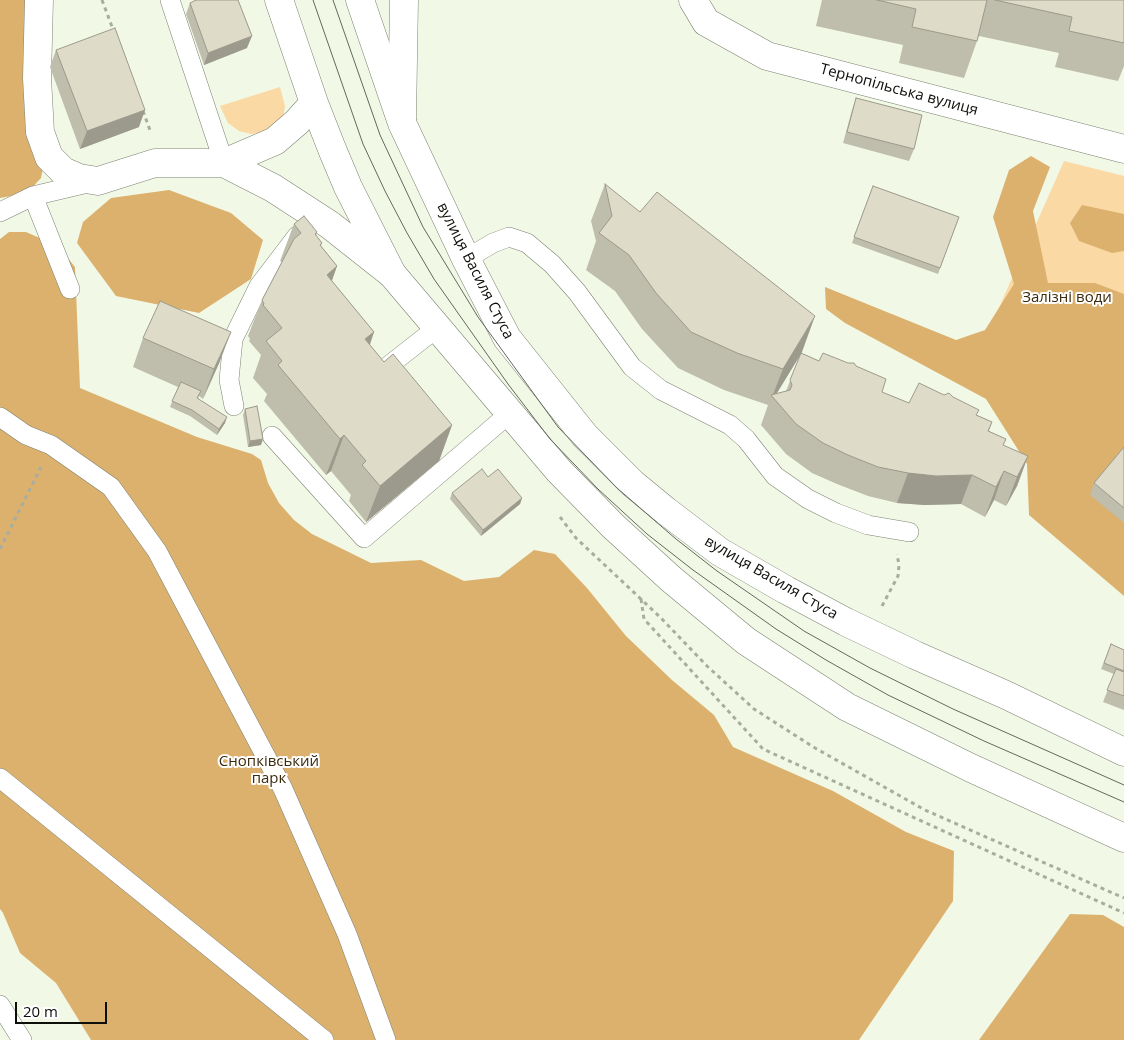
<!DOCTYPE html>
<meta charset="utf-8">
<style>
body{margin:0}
#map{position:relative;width:1124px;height:1040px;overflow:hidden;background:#f1f9e6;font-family:"Open Sans",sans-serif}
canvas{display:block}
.scale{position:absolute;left:15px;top:1002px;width:92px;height:22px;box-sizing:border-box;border:2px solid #0d0f09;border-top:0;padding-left:6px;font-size:15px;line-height:18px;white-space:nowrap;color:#0d0f09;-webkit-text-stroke:4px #fff;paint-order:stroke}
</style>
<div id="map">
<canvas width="1124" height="1040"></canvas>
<div class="scale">20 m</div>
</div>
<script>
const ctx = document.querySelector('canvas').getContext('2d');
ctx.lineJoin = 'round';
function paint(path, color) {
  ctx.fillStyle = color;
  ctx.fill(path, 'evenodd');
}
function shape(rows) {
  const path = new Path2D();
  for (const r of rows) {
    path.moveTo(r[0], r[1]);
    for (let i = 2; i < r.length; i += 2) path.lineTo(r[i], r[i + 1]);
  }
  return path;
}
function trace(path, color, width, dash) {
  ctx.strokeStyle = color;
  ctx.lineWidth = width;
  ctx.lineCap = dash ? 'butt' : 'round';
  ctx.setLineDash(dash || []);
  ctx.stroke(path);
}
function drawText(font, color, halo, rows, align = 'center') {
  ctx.font = font + ' "Open Sans",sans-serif';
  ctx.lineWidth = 4;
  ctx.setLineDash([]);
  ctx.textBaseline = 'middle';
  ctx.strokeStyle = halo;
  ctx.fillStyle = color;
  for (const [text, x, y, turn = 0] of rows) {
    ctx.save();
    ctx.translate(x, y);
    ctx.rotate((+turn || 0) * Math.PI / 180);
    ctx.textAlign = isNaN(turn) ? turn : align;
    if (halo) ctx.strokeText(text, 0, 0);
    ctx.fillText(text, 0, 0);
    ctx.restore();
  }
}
paint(shape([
 [280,87,285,106,284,113,280,123,263,132,251,134,239,131,228,123,220,106],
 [1064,161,1124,176,1124,401,993,321]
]), '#fbd9a5');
paint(shape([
 [0,0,26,0,44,163,41,178,27,193,0,198],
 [1031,156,1050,167,1033,211,1048,283,1095,283,1124,294,1124,596,1029,515,1027,464,986,399,845,323,826,309,825,287,956,340,985,330,1014,284,993,217,1009,170],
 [169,190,231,213,263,240,251,279,199,313,116,296,77,243,83,222,111,198],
 [1082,205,1124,214,1124,251,1112,253,1079,241,1070,223],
 [9,232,26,232,58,246,75,267,80,388,197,437,252,454,261,460,268,483,279,503,294,520,312,534,371,563,421,560,464,581,499,577,534,550,555,554,587,588,626,636,672,680,714,715,733,747,833,791,906,832,954,851,953,901,859,1040,91,1040,56,983,20,953,3,913,0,909,0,239],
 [1070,914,1103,915,1124,927,1124,1040,979,1040]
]), '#dcb16e');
const service = shape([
 [170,0,224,163],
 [33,196,70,289],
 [0,212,33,196,92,182],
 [466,259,493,243,509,237,527,243,552,264,577,292,632,367,661,390,730,425,746,439,775,476,808,499,836,513,868,525,909,532],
 [378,374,438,327],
 [234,406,229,380,233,339,259,286,297,236],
 [0,417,26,435,51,445,111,487,157,551,283,789,347,934,386,1040],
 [272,436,364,538,510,413],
 [0,778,324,1040],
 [0,1005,22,1040]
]);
const minor = shape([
 [693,0,706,22,767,56,1124,149]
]);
const tertiary = shape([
 [39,0,37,78,40,132,49,157,63,171,79,178,98,181,155,163,224,163,273,188,330,225,392,274],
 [402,119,404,0]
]);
const secondary = shape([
 [279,0,314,103,332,149,348,187,392,274,559,471,613,526,671,579,746,641,847,707,971,768,1124,838],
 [360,0,402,123,466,259,507,338,585,436,632,483,666,511,720,552,786,590,846,622,915,655,1006,695,1124,752],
 [224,163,275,141,297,122,314,103]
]);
trace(service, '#7c8271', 20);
trace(minor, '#7c8271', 29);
trace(tertiary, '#7c8271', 29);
trace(secondary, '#7c8271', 29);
trace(shape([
 [102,0,114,32],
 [143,111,151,133],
 [560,517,576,538,660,617,707,666,754,709,815,748,925,810,1124,898],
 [0,549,41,467],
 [641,599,644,619,763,749,1124,913],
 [882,606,898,576,899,565,897,554]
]), '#a8ae9f', 3, [4, 4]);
trace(service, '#fff', 19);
trace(minor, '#fff', 28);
trace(tertiary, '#fff', 28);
trace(secondary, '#fff', 28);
trace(shape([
 [313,0,363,144,385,191,407,233,434,279,508,384,550,439,598,489,647,534,693,570,776,629,826,660,888,695,984,741,1124,802],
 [333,0,380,135,423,227,478,317,558,427,617,488,676,539,717,571,804,631,870,668,953,709,1124,785]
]), '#63685d', 1);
paint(shape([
 [195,0,238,0,247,48,204,65,186,14,190,3,195,1],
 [822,0,1124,0,1124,66,1118,81,1055,67,1059,53,979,36,977,41,964,78,899,63,903,45,816,26],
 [56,50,139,127,80,149,50,67],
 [856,98,914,149,909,161,843,143,852,110],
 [605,184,801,353,819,361,856,366,882,392,909,403,944,395,953,397,977,415,992,422,989,431,1006,439,1003,446,1028,456,1017,486,1006,506,994,500,985,517,961,504,925,505,897,503,868,496,837,484,812,473,786,454,761,425,768,405,724,390,678,368,642,329,615,291,586,270,596,241,591,221],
 [801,354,786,391,776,394],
 [873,186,959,217,938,274,852,243],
 [294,224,317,232,316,236,322,243,321,246,337,266,332,281,374,332,370,345,384,362,452,425,439,461,366,522,349,501,351,495,331,471,326,475,264,401,267,394,253,378,261,355,249,341,250,339,248,336,262,300,282,262,280,261],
 [143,338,220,361,203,399,199,396,198,398,225,423,217,435,190,416,170,407,178,387,133,367],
 [245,409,261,445,248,447,243,415],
 [1124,447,1124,523,1090,495,1094,483],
 [488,477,522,498,520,504,481,536,450,499,452,493],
 [1111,644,1124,650,1124,710,1103,702,1114,674,1101,669]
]), '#bfbdac');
paint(shape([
 [252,36,247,48,204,65,208,53],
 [145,110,139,127,80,149,87,131],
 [337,266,324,302,327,275],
 [815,316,802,352,774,398,772,397,783,369],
 [231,332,220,361,203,399,214,369],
 [374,332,361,368,365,339],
 [227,417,225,423,217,435,219,429],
 [452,425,439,461,366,522,380,486],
 [344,435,331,471,326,475,340,439],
 [263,439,261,445,248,447,250,441],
 [1028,456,1017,486,1006,506,1017,477],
 [1004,471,994,500,985,517,996,487],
 [908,473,972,475,961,504,925,505,897,503],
 [522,498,520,504,481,536,483,530]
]), '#9b9a8c');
const building = shape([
 [196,0,238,0,252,36,208,53,190,3,196,0],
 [877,0,987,0,977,41,912,27,916,9,877,0],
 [995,0,1124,0,1124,43,1069,31,1072,17,995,0],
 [115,28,145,110,87,131,56,50,115,28],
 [856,98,922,115,914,149,847,132,856,98],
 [605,184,640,212,657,192,815,316,783,369,737,353,691,332,656,293,629,255,599,233,612,216,605,184],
 [873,186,959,217,940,268,854,237,873,186],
 [304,216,317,232,315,234,322,243,320,245,337,266,327,275,374,332,365,339,384,362,393,354,452,425,380,486,362,465,366,461,344,435,340,439,278,365,282,361,266,341,282,328,263,305,264,304,262,300,294,239,301,233,294,224,304,216],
 [160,301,231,332,214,369,143,338,160,301],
 [801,353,819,361,823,353,848,363,854,363,856,366,886,379,882,392,909,403,919,383,944,395,949,393,953,397,979,410,976,415,992,422,988,431,1006,439,1003,445,1028,456,1017,477,1004,471,996,487,972,475,936,476,908,473,878,467,848,455,823,443,796,424,771,395,790,390,792,385,790,380,801,353],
 [181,382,201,391,197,398,227,417,219,429,192,410,172,401,181,382],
 [257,406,263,439,250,441,245,409,257,406],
 [1124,447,1124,508,1094,483,1124,447],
 [482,469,488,477,498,469,522,498,483,530,452,493,482,469],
 [1111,644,1124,650,1124,671,1104,663,1111,644],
 [1116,669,1124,672,1124,696,1107,690,1116,669]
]);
paint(building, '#dedcc8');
trace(building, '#9b9a8c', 1);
drawText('15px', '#0d0f09', '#fff', [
 ["Тернопільська вулиця",899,90,15],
 ["вулиця Василя Стуса",475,271,63],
 ["вулиця Василя Стуса",771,578,30]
]);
drawText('15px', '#3c2a0c', '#fff', [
 ["Залізні води",1067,298],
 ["Снопківський",269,762],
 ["парк",269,779]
]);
</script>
